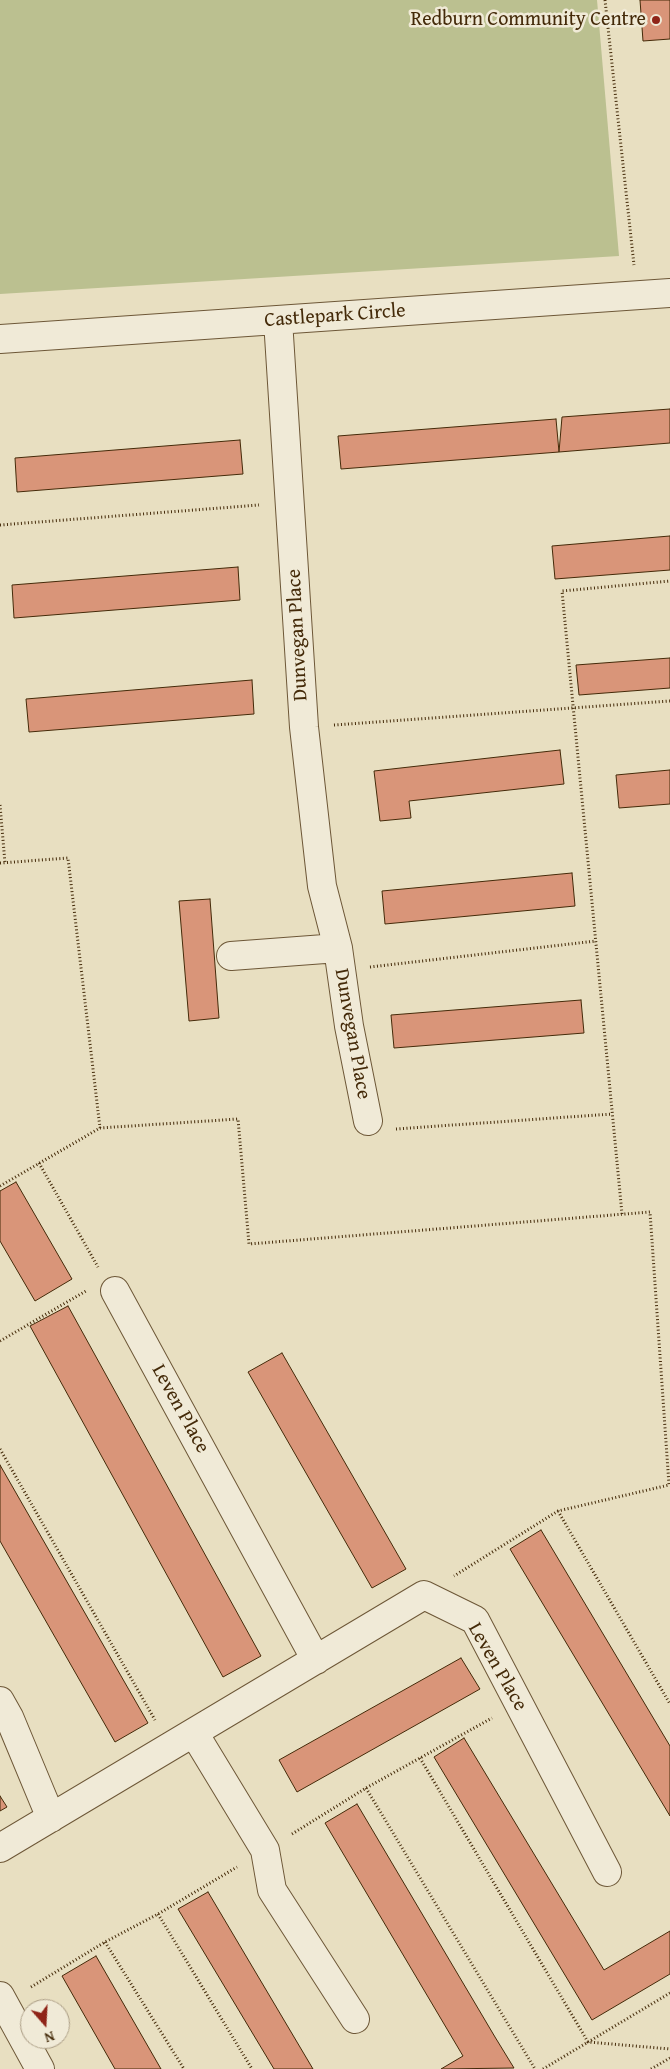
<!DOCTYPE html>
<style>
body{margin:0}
#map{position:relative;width:670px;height:2069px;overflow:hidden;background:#e8dfc1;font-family:"Gentium Book Plus",serif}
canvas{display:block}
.north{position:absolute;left:20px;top:1999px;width:50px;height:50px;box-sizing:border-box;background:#f0ead7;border:1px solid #ab9d85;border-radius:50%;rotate:161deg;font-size:14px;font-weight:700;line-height:20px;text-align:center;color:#442a09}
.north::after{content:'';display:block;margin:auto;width:18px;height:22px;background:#8f2418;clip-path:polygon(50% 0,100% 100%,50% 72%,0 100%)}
</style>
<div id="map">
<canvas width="670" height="2069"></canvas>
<div class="north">N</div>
</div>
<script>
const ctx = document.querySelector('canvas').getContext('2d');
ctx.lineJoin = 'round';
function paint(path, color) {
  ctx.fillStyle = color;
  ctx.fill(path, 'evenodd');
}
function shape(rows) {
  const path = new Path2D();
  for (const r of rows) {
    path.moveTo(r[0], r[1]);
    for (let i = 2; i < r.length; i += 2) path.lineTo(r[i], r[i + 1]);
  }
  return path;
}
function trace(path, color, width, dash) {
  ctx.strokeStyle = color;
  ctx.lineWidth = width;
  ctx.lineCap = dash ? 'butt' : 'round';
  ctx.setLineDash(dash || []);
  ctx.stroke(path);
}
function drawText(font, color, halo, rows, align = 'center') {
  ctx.font = font + ' "Gentium Book Plus",serif';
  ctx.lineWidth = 5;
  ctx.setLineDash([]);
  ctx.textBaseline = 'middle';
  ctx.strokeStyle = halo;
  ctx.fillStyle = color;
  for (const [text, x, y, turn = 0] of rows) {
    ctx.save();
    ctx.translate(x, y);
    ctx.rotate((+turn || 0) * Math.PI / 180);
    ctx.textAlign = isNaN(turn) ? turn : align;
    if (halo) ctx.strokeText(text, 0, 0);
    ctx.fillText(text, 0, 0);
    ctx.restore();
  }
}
paint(shape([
 [0,0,597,0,619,256,0,294]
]), '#bbc090');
const building = shape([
 [640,0,670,0,670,39,643,41,640,0],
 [670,409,670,443,559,452,562,417,670,409],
 [556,419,559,452,341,469,338,436,556,419],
 [240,440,243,474,17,492,15,458,240,440],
 [670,536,670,570,555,579,552,546,670,536],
 [238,567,240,600,14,618,12,585,238,567],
 [670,658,670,688,579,695,576,665,670,658],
 [252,680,254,714,29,732,26,699,252,680],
 [560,750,564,784,409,801,411,818,380,821,374,771,560,750],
 [670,770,670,804,619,808,616,775,670,770],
 [572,873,575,906,385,924,382,891,572,873],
 [210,899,219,1018,189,1021,179,901,210,899],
 [581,1000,584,1033,394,1048,391,1015,581,1000],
 [16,1182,72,1279,35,1301,0,1241,0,1191,16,1182],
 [68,1306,261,1656,223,1677,30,1326,68,1306],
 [282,1353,406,1569,372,1588,248,1372,282,1353],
 [0,1465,148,1723,115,1742,0,1541,0,1465],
 [541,1530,670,1746,670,1816,510,1549,541,1530],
 [461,1658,480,1689,297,1792,279,1760,461,1658],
 [464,1738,604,1970,670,1931,670,1974,592,2020,434,1757,464,1738],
 [0,1796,7,1807,0,1811,0,1796],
 [357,1804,495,2037,514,2068,441,2069,463,2056,325,1823,357,1804],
 [208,1892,313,2069,274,2069,178,1909,208,1892],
 [96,1956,161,2069,115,2069,62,1976,96,1956]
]);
paint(building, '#d99579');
trace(building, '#442a09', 1);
const street = shape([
 [278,320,304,727,322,886,338,948,349,1026,368,1121],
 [0,339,670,293],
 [231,956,338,948],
 [115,1291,316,1660],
 [0,1701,9,1717,51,1818],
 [194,1733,265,1850,272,1890,355,2019],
 [0,1848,424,1595,475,1620,607,1872],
 [0,1996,40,2069]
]);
trace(street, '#6d5737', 30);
trace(shape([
 [605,0,634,265],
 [0,525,259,505],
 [334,725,670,701],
 [0,805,5,863],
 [0,863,68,858,100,1128],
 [370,967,596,941],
 [396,1129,612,1114],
 [39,1163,98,1267],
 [0,1186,100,1128,238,1119,249,1244,650,1212,669,1485,558,1511,454,1576],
 [622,1214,562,591,670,581],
 [0,1341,86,1291],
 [0,1449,155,1720],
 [558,1511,670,1704],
 [420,1758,588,2042,670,2049],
 [366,1788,535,2069],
 [292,1834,366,1788,492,1718],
 [158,1914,252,2069],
 [105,1942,184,2069],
 [31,1987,105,1942,158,1914,237,1867],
 [543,2069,670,1993],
 [651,2069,670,2058]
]), '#442a09', 3, [1, 2.5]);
trace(street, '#f0ead7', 28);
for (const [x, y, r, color] of [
 [656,20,5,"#8f2418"]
]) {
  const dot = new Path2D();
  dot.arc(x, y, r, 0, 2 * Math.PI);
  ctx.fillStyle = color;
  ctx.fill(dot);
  trace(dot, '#f0ead7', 2);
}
drawText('20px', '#442a09', '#f0ead7', [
 ["Redburn Community Centre",646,20]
], 'right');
drawText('20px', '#442a09', '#f0ead7', [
 ["Castlepark Circle",335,316,-4],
 ["Dunvegan Place",298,635,-93],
 ["Dunvegan Place",352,1034,80],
 ["Leven Place",180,1409,61],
 ["Leven Place",497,1667,60]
]);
</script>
